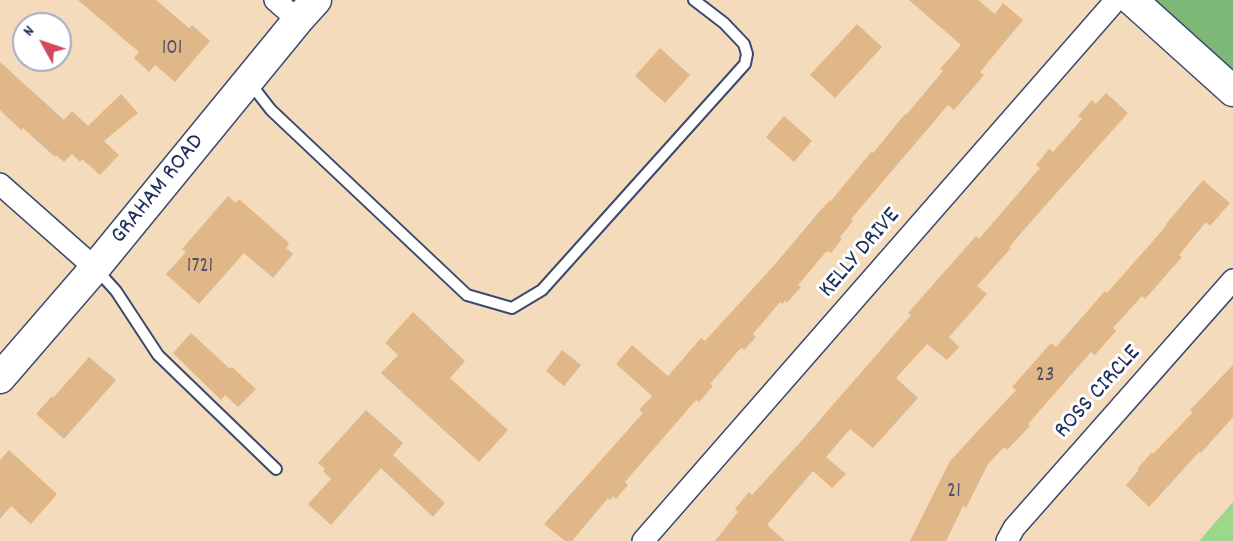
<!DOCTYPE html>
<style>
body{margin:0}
#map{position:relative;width:1233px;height:541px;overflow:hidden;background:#f3dbbb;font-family:Dekko,sans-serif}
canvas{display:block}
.north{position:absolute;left:12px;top:12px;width:60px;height:60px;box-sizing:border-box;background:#fff;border:2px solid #a4acbf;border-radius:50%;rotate:310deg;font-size:16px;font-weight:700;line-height:24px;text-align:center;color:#1b2f5e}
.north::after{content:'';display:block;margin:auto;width:21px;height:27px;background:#d1495b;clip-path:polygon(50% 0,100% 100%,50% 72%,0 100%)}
</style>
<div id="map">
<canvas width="1233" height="541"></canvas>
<div class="north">N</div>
</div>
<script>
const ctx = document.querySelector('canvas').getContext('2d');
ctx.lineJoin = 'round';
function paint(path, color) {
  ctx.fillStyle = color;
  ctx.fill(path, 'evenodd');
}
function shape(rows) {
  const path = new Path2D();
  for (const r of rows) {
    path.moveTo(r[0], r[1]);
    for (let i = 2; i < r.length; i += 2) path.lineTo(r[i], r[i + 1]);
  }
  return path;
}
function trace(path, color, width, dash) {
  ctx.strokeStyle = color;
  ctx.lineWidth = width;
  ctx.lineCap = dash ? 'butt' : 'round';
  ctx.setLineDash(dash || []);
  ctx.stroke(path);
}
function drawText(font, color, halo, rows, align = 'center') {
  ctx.font = font + ' Dekko,sans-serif';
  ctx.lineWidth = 6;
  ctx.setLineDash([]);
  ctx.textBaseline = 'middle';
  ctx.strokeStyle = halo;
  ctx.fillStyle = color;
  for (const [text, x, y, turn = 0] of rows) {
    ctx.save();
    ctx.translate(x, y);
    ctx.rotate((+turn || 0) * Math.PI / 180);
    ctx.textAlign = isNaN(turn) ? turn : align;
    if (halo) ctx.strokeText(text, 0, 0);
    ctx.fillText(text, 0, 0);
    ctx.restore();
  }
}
paint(shape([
 [1233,502,1233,541,1199,541]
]), '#9cd78a');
paint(shape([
 [1132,0,1233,0,1233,91]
]), '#7db876');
paint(shape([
 [78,0,156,0,189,28,192,25,210,41,175,82,155,65,149,72,134,58,139,52],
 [909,0,978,0,995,14,1003,3,1023,20,980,72,984,75,954,110,948,105,851,219,853,221,840,237,842,239,831,253,828,251,825,253,798,285,801,287,787,303,785,301,782,304,780,302,753,334,756,337,744,350,742,348,739,350,710,384,713,386,699,402,696,400,625,482,628,485,616,499,613,496,610,500,608,498,572,541,565,541,544,524,643,413,639,410,652,396,616,364,632,345,668,376,701,338,705,341,777,262,819,212,830,200,831,201,871,152,873,153,905,114,906,115,943,71,940,69,961,45],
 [857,24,882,47,835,98,810,75],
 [660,48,690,75,665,103,635,76],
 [0,62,64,120,72,111,88,126,121,94,138,113,104,141,119,155,100,175,82,159,80,162,72,154,64,162,56,155,55,157,23,128,21,130,0,110],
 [1106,93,1128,113,1043,208,1009,247,1011,248,977,286,987,294,949,337,959,347,947,360,927,344,896,378,918,398,873,448,850,429,826,457,846,474,832,488,813,471,767,525,785,541,715,541,738,512,735,509,749,492,752,495,805,437,911,315,908,313,976,236,979,239,1040,168,1036,165,1049,149,1053,152,1082,119,1078,116,1092,100,1096,104],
 [784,116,812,141,794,162,766,137],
 [1203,180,1230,203,1210,226,1206,222,1179,255,1182,257,1145,299,1142,296,1113,328,1116,331,1095,355,1091,352,1028,424,1030,426,1007,450,1004,447,988,464,966,508,963,506,946,541,910,541,950,461,1016,390,1012,387,1051,343,1056,347,1105,291,1107,293,1167,225,1166,224],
 [228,196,236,203,239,199,289,243,286,248,293,254,273,278,244,253,199,304,166,274,186,252,182,249],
 [413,312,465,361,450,378,508,430,479,462,381,373,398,355,385,343],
 [191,333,230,369,232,367,256,389,238,407,225,395,221,400,173,353],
 [562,350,581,365,564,386,546,371],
 [89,357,116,380,64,439,36,414,52,396,53,398],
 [1233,365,1233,417,1201,453,1199,452,1149,507,1126,485,1139,470,1137,469,1152,452,1153,454,1176,430,1193,412,1190,410],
 [366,410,403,443,393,455,445,503,433,517,381,468,331,525,308,504,331,479,323,471,325,469,318,463],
 [9,450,57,494,31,524,11,506,0,519,0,460]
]), '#e0b789');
const service = shape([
 [250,83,271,110,467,295,512,308,542,290,745,64,747,54,744,44,724,23,694,0],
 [97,270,116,291,158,355,276,469]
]);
const minor = shape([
 [275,0,298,20],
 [0,184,95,268],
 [643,541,1116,0],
 [1007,541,1014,528,1233,280]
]);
const secondary = shape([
 [1132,0,1233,91],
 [0,378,95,268,298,20,316,0]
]);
trace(service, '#3b496c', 14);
trace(minor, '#3b496c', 24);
trace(secondary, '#3b496c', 33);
trace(service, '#fff', 10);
trace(minor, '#fff', 21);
trace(secondary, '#fff', 30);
drawText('21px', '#4c5169', null, [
 ["101",172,50],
 ["1721",200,268],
 ["23",1045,377],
 ["21",954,493]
]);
drawText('24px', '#1b2f5e', '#fff', [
 ["GRAHAM ROAD",159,190,-51],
 ["KELLY DRIVE",861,254,-49],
 ["ROSS CIRCLE",1099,393,-48]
]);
</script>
